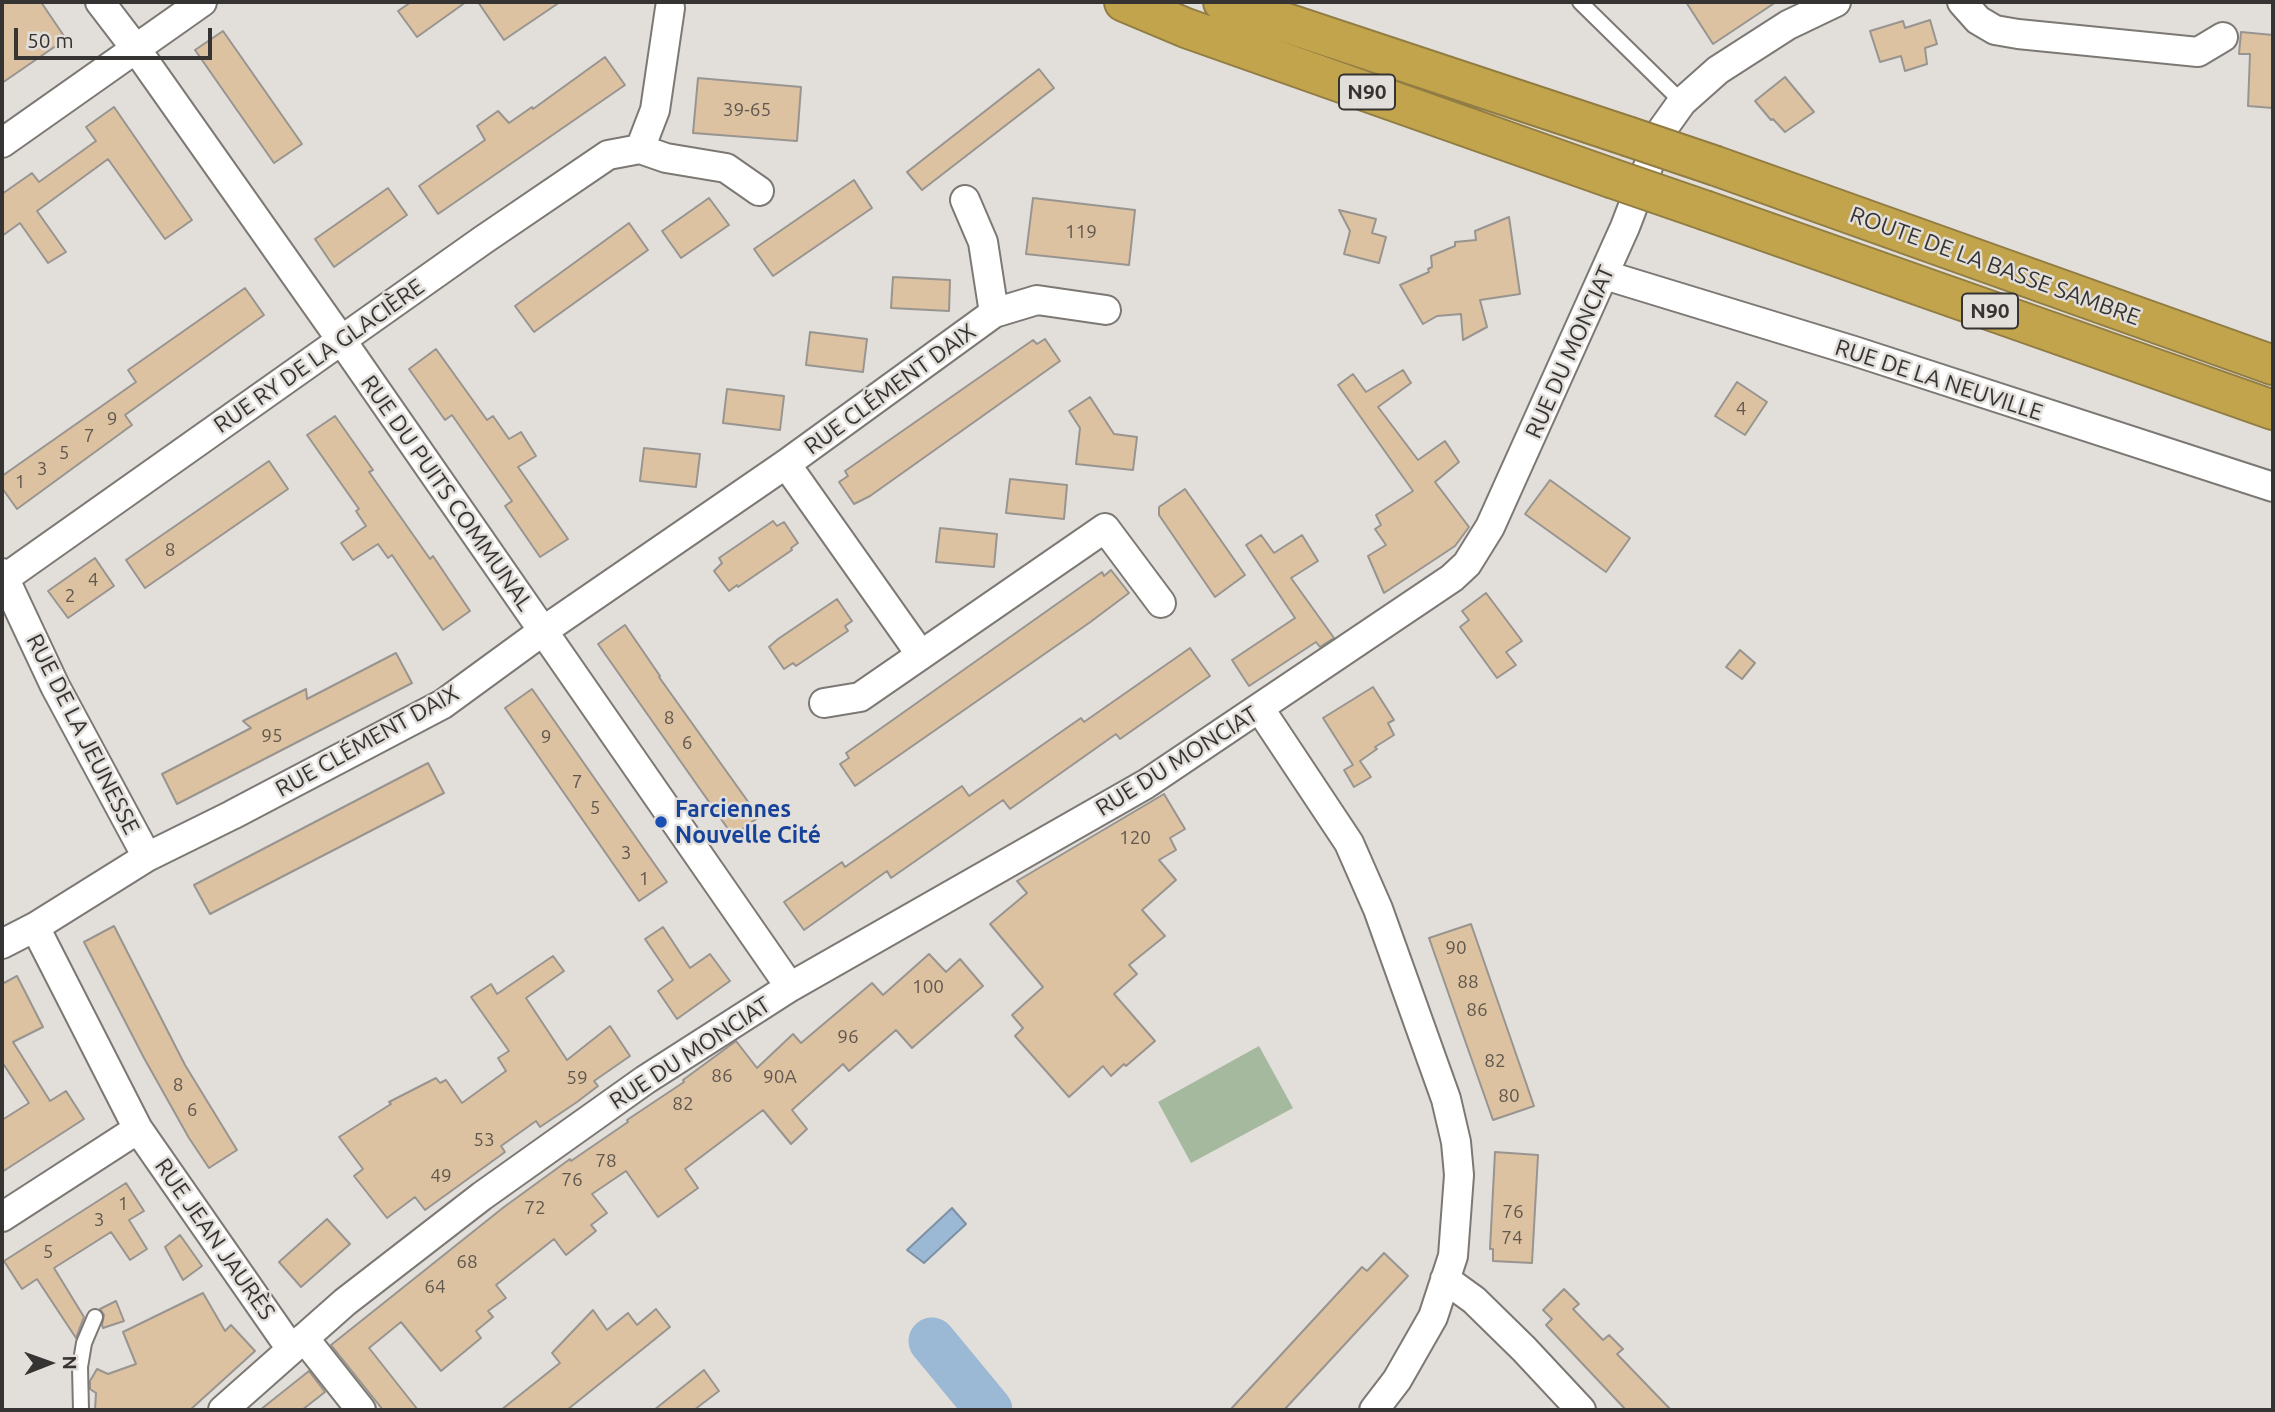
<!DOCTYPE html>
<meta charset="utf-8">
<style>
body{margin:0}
#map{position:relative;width:2275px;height:1412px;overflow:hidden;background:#e2deda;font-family:Ubuntu,sans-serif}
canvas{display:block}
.frame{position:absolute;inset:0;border:4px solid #363432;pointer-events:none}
.north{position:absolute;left:14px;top:1328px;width:70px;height:70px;-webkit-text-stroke:5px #e2deda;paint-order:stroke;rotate:89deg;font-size:19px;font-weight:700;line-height:28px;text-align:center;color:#363432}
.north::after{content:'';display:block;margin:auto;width:24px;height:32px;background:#363432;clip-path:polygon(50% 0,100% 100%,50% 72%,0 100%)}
.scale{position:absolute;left:14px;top:28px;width:198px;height:32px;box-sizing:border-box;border:4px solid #363432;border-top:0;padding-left:9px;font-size:21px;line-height:24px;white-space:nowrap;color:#363432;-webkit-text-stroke:5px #e2deda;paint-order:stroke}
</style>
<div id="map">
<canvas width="2275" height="1412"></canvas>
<div class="frame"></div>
<div class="north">N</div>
<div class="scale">50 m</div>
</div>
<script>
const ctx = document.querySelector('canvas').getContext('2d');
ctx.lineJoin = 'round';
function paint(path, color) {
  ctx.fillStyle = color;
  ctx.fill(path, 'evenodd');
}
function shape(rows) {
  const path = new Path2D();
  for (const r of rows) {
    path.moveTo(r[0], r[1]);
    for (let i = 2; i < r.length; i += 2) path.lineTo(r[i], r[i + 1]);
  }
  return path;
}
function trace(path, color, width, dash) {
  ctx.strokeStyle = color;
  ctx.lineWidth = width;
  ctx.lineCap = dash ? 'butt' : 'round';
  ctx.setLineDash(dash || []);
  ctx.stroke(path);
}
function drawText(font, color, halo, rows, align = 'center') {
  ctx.font = font + ' Ubuntu,sans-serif';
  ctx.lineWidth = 5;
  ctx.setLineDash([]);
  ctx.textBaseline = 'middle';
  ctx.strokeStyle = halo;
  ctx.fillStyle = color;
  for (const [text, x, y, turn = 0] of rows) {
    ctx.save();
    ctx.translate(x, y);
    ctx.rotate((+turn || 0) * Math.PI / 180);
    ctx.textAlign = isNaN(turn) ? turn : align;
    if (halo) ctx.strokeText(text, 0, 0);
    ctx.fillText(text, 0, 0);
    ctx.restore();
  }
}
paint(shape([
 [1259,1046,1293,1108,1191,1163,1158,1102]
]), '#a4b99d');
const water = shape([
 [952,1208,966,1224,924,1263,907,1250,952,1208]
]);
paint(water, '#9bb8d5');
trace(water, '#7d90a4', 2);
trace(shape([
 [932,1341,989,1410]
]), '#9bb8d5', 47);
const building = shape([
 [2,2,41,2,66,39,2,83,2,2],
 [411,2,466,2,417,37,398,11,411,2],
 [478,2,560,2,504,40,478,2],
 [1686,2,1776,2,1713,44,1686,2],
 [1930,20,1937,44,1925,48,1927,64,1905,71,1901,56,1880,62,1870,31,1903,21,1905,28,1930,20],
 [223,31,302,144,274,163,195,50,223,31],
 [2241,32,2273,35,2273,108,2248,106,2250,54,2239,54,2241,32],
 [605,57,625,85,438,214,419,186,485,140,477,126,498,111,509,123,532,107,533,109,605,57],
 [1039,69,1054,88,922,190,907,172,1039,69],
 [1785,77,1814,112,1785,132,1773,119,1771,120,1755,101,1785,77],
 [698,78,801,87,797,141,693,133,698,78],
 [114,107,192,220,165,239,108,159,37,211,66,252,48,263,20,223,2,236,2,194,32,173,39,182,96,141,86,127,114,107],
 [854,180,872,208,773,276,754,249,854,180],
 [388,188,407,215,334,267,315,239,388,188],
 [709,198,729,225,681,258,662,231,709,198],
 [1033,198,1135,210,1129,265,1026,254,1033,198],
 [1339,210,1376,219,1372,233,1386,237,1379,263,1344,254,1350,231,1339,210],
 [1509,217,1520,294,1480,300,1487,327,1463,340,1461,314,1437,316,1423,324,1400,285,1429,272,1428,269,1432,267,1431,256,1455,246,1455,242,1476,240,1475,231,1509,217],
 [629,223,648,250,534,332,515,306,629,223],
 [893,277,950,280,949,311,891,308,893,277],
 [245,288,264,315,125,415,132,425,17,509,2,488,2,476,136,382,128,370,245,288],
 [810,332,867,339,863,372,806,365,810,332],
 [1045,339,1060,361,870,496,854,504,839,482,848,476,845,471,1033,340,1037,344,1045,339],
 [436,349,487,420,493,416,509,439,521,432,536,456,518,467,568,539,540,557,505,506,512,501,452,415,445,420,409,369,436,349],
 [1403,370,1411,383,1378,407,1418,460,1445,441,1459,462,1435,482,1469,527,1455,546,1384,593,1368,556,1386,545,1375,529,1381,525,1376,515,1413,491,1338,385,1353,374,1366,392,1403,370],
 [1737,382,1767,402,1745,435,1715,416,1737,382],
 [727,389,784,396,780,430,723,423,727,389],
 [1090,397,1114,434,1137,437,1133,470,1076,464,1080,428,1069,411,1090,397],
 [335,416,373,470,369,472,430,559,433,556,470,611,443,630,392,555,388,558,378,544,353,560,341,543,366,526,356,511,359,509,307,435,335,416],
 [644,448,700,454,696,487,640,481,644,448],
 [269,461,288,489,145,588,126,560,269,461],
 [1010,479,1067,485,1064,519,1006,513,1010,479],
 [1550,480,1630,538,1606,572,1525,514,1550,480],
 [1185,489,1245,575,1215,597,1159,515,1159,507,1185,489],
 [773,521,777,526,784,522,798,543,791,548,792,550,738,587,737,585,729,591,714,571,722,563,719,558,773,521],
 [940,528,997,534,994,567,936,562,940,528],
 [1261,535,1274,553,1302,535,1318,561,1291,578,1334,638,1320,647,1316,642,1249,686,1232,660,1295,618,1246,545,1261,535],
 [95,558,114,586,68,618,48,591,95,558],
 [1111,570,1129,593,1089,623,855,786,840,764,849,758,846,753,1102,572,1104,576,1111,570],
 [1486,593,1522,641,1506,652,1516,665,1497,678,1460,627,1469,620,1462,611,1486,593],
 [837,599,852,621,845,626,848,631,796,666,793,663,784,669,769,647,778,639,837,599],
 [625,625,660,676,659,677,759,817,733,836,598,644,625,625],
 [1190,648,1210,676,1120,739,1116,734,1010,809,1003,800,891,878,887,871,804,930,784,902,842,862,845,867,962,786,969,796,1081,718,1084,722,1190,648],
 [1740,650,1755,663,1742,679,1726,667,1740,650],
 [396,653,412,683,177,804,162,774,251,728,243,721,306,689,307,699,396,653],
 [1373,687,1394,720,1388,723,1394,735,1375,747,1377,749,1360,761,1371,777,1354,787,1344,770,1353,765,1323,718,1373,687],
 [532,689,667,882,639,901,505,708,532,689],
 [428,763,444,793,210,914,194,885,428,763],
 [1164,794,1185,829,1170,838,1176,850,1159,860,1176,880,1142,910,1165,936,1129,965,1137,974,1114,994,1155,1041,1126,1066,1124,1064,1111,1076,1103,1066,1069,1097,1015,1036,1023,1028,1012,1015,1043,987,990,924,1027,893,1017,881,1164,794],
 [1471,924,1534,1106,1493,1120,1429,938,1471,924],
 [114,926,185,1065,237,1150,209,1168,189,1138,144,1058,84,942,114,926],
 [663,927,690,968,710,954,730,981,677,1019,658,991,673,980,645,939,663,927],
 [929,954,946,972,960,959,983,986,912,1048,896,1030,849,1071,843,1064,792,1110,807,1129,791,1144,763,1110,685,1169,698,1188,658,1217,626,1171,592,1194,607,1213,591,1225,596,1231,566,1255,554,1239,496,1285,506,1298,488,1311,493,1317,476,1331,481,1338,441,1371,401,1322,369,1348,418,1410,383,1410,331,1345,504,1207,570,1159,571,1161,628,1122,627,1120,684,1082,683,1080,736,1041,757,1068,793,1034,801,1043,872,983,883,995,929,954],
 [553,956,564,971,526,998,567,1060,610,1026,630,1056,594,1081,598,1086,577,1102,540,1127,536,1121,501,1146,505,1152,425,1210,415,1197,387,1218,354,1176,363,1169,339,1137,391,1104,389,1102,436,1078,440,1083,446,1080,462,1103,506,1071,498,1058,509,1051,471,997,491,984,497,994,553,956],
 [17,976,43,1027,13,1042,50,1101,66,1091,84,1119,2,1172,2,1120,29,1103,2,1062,2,984,17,976],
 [1495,1152,1538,1155,1532,1263,1493,1261,1493,1249,1490,1249,1495,1152],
 [126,1183,144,1211,129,1220,147,1249,130,1260,111,1232,54,1268,84,1317,76,1338,37,1279,22,1289,4,1261,126,1183],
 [327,1219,350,1244,301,1287,279,1262,327,1219],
 [180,1235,202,1266,183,1280,165,1247,180,1235],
 [1384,1253,1408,1276,1284,1410,1230,1410,1362,1267,1367,1271,1384,1253],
 [1564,1289,1579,1304,1573,1309,1603,1340,1609,1335,1623,1349,1617,1354,1671,1410,1626,1410,1546,1325,1552,1319,1543,1310,1564,1289],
 [203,1293,225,1331,231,1325,255,1351,190,1410,95,1410,96,1393,90,1389,90,1381,97,1369,108,1374,136,1364,123,1332,203,1293],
 [116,1301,124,1321,103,1328,102,1325,104,1315,100,1309,116,1301],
 [656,1309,670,1327,567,1410,501,1410,560,1363,552,1353,593,1310,607,1330,628,1313,637,1325,656,1309],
 [704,1370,719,1391,694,1410,654,1410,704,1370],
 [309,1371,325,1392,302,1410,260,1410,309,1371]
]);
paint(building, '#ddc2a2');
trace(building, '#989490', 2);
const lane = shape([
 [1580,2,1682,102],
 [81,1410,80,1367,84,1343,95,1317]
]);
const street = shape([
 [100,2,136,49,342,341,790,987],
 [1962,2,1978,20,1995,30,2018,34,2198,52,2223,37],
 [670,8,655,110,640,149,666,158,726,168,759,191],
 [2,143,202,2],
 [965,200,983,242,994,313,1037,300,1106,310],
 [1605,275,1854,351,2273,487],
 [786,464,921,655],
 [2,573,55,686,147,857],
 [5,578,483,240,608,155,640,149],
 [824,703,860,697,1105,528,1161,603],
 [1260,709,1349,843,1378,909,1446,1099,1456,1142,1459,1175,1453,1256,1433,1317,1397,1380,1374,1410],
 [35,927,138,1129,291,1349],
 [2,944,35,927,147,857,232,815,443,704,543,631,786,464,994,313],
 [2,1217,138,1129],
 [1445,1279,1474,1300,1524,1349,1581,1410],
 [304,1338,361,1410],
 [223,1410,345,1302,482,1196,645,1080,790,987,1146,784,1452,578,1467,564,1490,527,1625,227,1662,130,1682,102,1718,70,1788,25,1836,2]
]);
const highway = shape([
 [1124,2,1186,28,1611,178],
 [1223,2,1627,136],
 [1716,166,2273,365],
 [1707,211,2273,410]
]);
trace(lane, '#7c7874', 18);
trace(street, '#7c7874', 32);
trace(highway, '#917d44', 42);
trace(lane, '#fff', 14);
trace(street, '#fff', 28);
trace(highway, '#c2a44d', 38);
const highwayBridge = shape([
 [1627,136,1716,166],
 [1611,178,1707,211]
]);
trace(highwayBridge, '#917d44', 42, []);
trace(highwayBridge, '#c2a44d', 38);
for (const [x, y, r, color] of [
 [661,822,7,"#1a4fb4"]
]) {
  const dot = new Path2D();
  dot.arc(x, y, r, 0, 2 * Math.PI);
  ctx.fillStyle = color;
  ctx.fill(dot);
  trace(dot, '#e2deda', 2.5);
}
drawText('19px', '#60584e', null, [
 ["39-65",747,110],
 ["119",1081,232],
 ["4",1741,409],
 ["9",112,419],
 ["7",89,436],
 ["5",64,453],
 ["3",42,469],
 ["1",20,482],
 ["8",170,550],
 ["4",93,580],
 ["2",70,596],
 ["8",669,718],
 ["95",272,736],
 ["9",546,737],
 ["6",687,743],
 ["7",577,782],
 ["5",595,808],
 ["120",1135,838],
 ["3",626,853],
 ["1",644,879],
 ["90",1456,948],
 ["88",1468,982],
 ["100",928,987],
 ["86",1477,1010],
 ["96",848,1037],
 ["82",1495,1061],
 ["86",722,1076],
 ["90A",780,1077],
 ["59",577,1078],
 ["8",178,1085],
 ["80",1509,1096],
 ["82",683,1104],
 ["6",192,1110],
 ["53",484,1140],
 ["78",606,1161],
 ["49",441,1176],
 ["76",572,1180],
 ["1",123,1204],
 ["72",535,1208],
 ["76",1513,1212],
 ["3",99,1220],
 ["74",1512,1238],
 ["5",48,1252],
 ["68",467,1262],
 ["64",435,1287]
]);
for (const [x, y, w] of [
 [1367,92,56],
 [1990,311,56]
]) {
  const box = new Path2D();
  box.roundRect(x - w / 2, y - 17.5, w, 35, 5);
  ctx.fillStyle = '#e2deda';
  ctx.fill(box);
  trace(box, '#363432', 2);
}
drawText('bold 21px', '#363432', null, [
 ["N90",1367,92],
 ["N90",1990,311]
]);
drawText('23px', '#363432', '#e2deda', [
 ["ROUTE DE LA BASSE SAMBRE",1995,266,20],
 ["RUE DU MONCIAT",1570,352,-66],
 ["RUE RY DE LA GLACIÈRE",319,356,-35],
 ["RUE DE LA NEUVILLE",1939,380,18],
 ["RUE CLÉMENT DAIX",890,389,-36],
 ["RUE DU PUITS COMMUNAL",447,493,55],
 ["RUE DE LA JEUNESSE",83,734,63],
 ["RUE CLÉMENT DAIX",367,741,-29],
 ["RUE DU MONCIAT",1177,761,-32],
 ["RUE DU MONCIAT",690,1053,-33],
 ["RUE JEAN JAURÈS",215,1239,55]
]);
drawText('bold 23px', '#164399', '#e2deda', [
 ["Farciennes",675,809],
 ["Nouvelle Cité",675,835]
], 'left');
</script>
